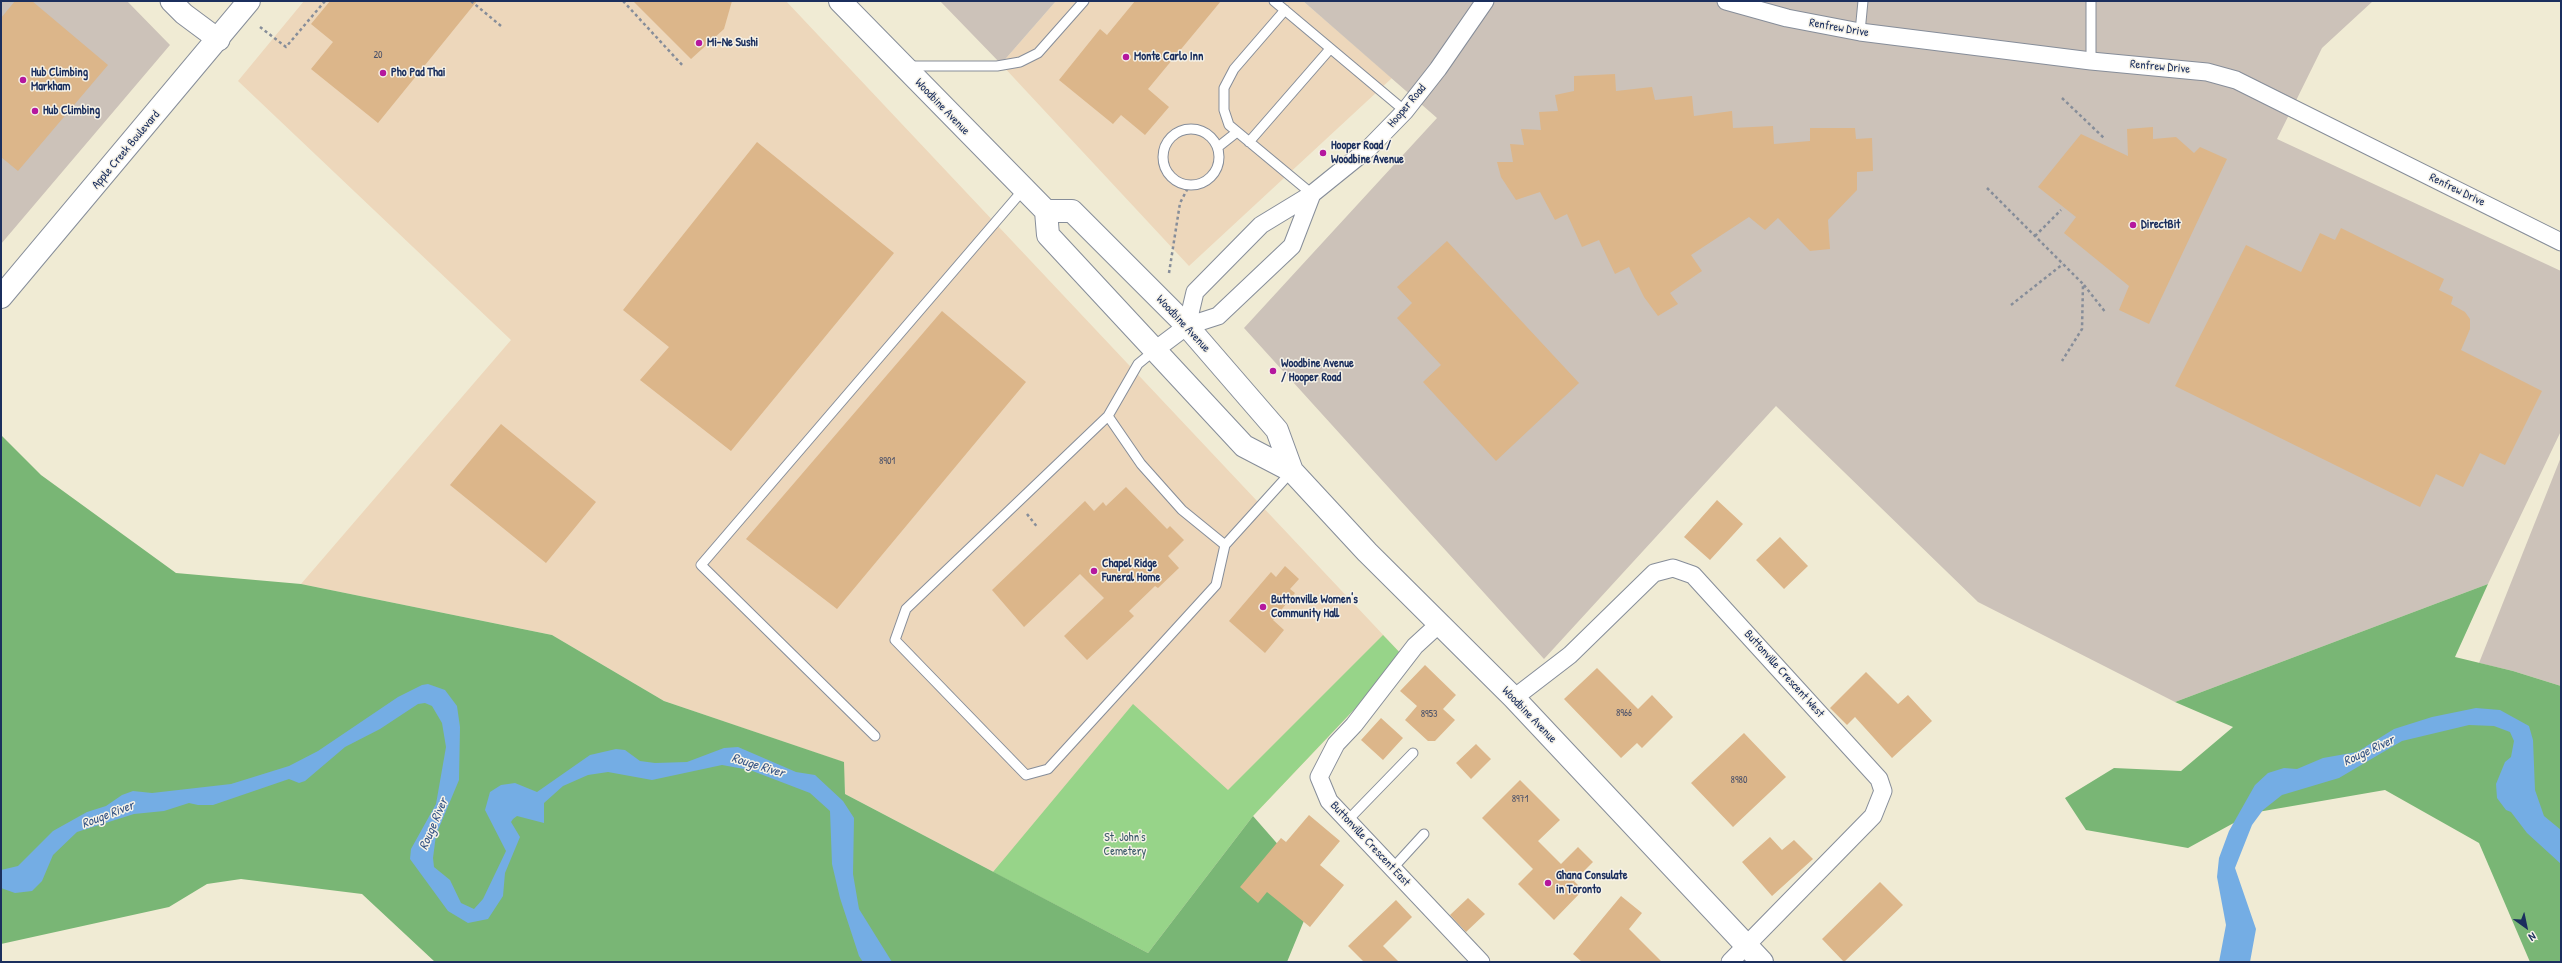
<!DOCTYPE html>
<style>
body{margin:0}
#map{position:relative;width:2562px;height:963px;overflow:hidden;background:#f0ebd4;font-family:"Patrick Hand",sans-serif}
canvas{display:block}
.frame{position:absolute;inset:0;border:2px solid #1b2f5e;pointer-events:none}
.north{position:absolute;left:2506px;top:907px;width:40px;height:40px;-webkit-text-stroke:3px #f7f3e8;paint-order:stroke;rotate:147deg;font-size:11px;font-weight:700;line-height:16px;text-align:center;color:#1b2f5e}
.north::after{content:'';display:block;margin:auto;width:14px;height:18px;background:#1b2f5e;clip-path:polygon(50% 0,100% 100%,50% 72%,0 100%)}
</style>
<div id="map">
<canvas width="2562" height="963"></canvas>
<div class="frame"></div>
<div class="north">N</div>
</div>
<script>
const context = document.querySelector('canvas').getContext('2d');
context.lineJoin = 'round';
function fill(path, color) { context.fillStyle = color; context.fill(path, 'evenodd'); }
const shape = rows => new Path2D(rows.map(r => 'M' + r).join(''));
function trace(path, color, width, dash) { context.strokeStyle = color; context.lineWidth = width; context.lineCap = dash ? 'butt' : 'round'; context.setLineDash(dash || []); context.stroke(path); }
function label(font, color, halo, rows, align = 'center') {
  context.font = font + ' "Patrick Hand",sans-serif'; context.lineWidth = 3; context.setLineDash([]); context.textBaseline = 'middle'; context.strokeStyle = halo; context.fillStyle = color; for (const [text, x, y, turn = 0] of rows) {
    context.save(); context.translate(x, y); context.rotate((+turn || 0) * Math.PI / 180); context.textAlign = isNaN(turn) ? turn : align; if (halo) context.strokeText(text, 0, 0); context.fillText(text, 0, 0); context.restore();
  }
}
fill(shape([
 [304,1,786,1,1404,657,1253,816,1148,953,845,794,843,762,664,701,552,635,301,584,511,340,238,81],
 [1056,1,1303,1,1392,78,1189,266,1001,64]
]), '#edd7bb');
fill(shape([
 [1,1,127,1,170,45,1,244],
 [940,1,1056,1,1001,64],
 [1303,1,2373,1,2322,48,2277,139,2561,271,2561,431,2488,584,2175,702,1978,602,1776,406,1544,659,1244,328,1437,118],
 [2561,457,2561,686,2513,671,2479,663]
]), '#ccc2b9');
fill(shape([
 [1383,635,1404,657,1253,816,1148,953,993,872,1133,704,1228,790]
]), '#97d489');
fill(shape([
 [1,435,41,475,176,573,301,584,552,635,664,701,844,762,845,794,1148,953,1253,816,1317,889,1287,962,435,962,362,894,241,879,207,884,169,907,1,944],
 [2488,584,2455,657,2513,671,2561,686,2561,962,2530,962,2479,843,2385,790,2252,813,2188,848,2086,830,2065,798,2114,768,2181,771,2233,727,2175,702]
]), '#79b675');
fill(shape([
 [428,684,445,690,457,706,460,727,459,780,436,835,433,858,434,867,450,880,461,903,474,909,483,899,506,851,485,810,490,792,501,785,515,783,537,792,590,755,616,749,625,750,640,761,655,763,687,762,724,748,738,747,796,772,815,775,843,801,854,818,853,874,859,909,892,962,863,962,859,956,840,898,832,864,830,811,810,793,750,770,722,765,652,780,608,772,588,775,563,786,544,803,544,823,517,816,513,819,511,822,520,837,505,873,503,896,488,919,468,923,448,911,410,859,411,849,436,804,446,747,442,723,432,706,425,703,418,704,380,729,345,747,305,781,299,783,289,779,213,805,198,805,189,803,164,811,134,814,77,832,53,855,42,881,32,891,15,893,1,888,1,870,18,866,53,831,87,812,106,806,122,795,133,791,152,793,231,784,289,766,318,751,398,697,422,685],
 [2476,708,2500,710,2529,726,2533,740,2535,790,2544,816,2561,830,2561,864,2527,833,2511,812,2506,810,2497,798,2496,784,2505,762,2511,757,2514,741,2510,732,2494,726,2469,725,2402,741,2339,778,2282,795,2263,810,2252,825,2235,868,2256,929,2250,962,2219,962,2226,925,2217,877,2219,858,2229,831,2255,785,2268,773,2284,768,2297,769,2323,758,2357,752,2394,729,2432,717]
]), '#74ade4');
fill(shape([
 [15,1,32,1,108,65,18,171,1,157,1,18],
 [330,1,477,1,378,123,311,69,333,42,311,24],
 [633,1,732,1,724,29,691,59],
 [1135,1,1221,1,1148,89,1169,107,1145,135,1121,115,1113,124,1059,80,1100,29,1107,35],
 [1615,74,1616,91,1652,87,1655,100,1692,96,1694,116,1732,111,1733,128,1773,126,1774,144,1810,141,1810,128,1855,128,1856,139,1872,138,1873,171,1857,172,1857,190,1828,220,1830,249,1810,251,1778,218,1765,230,1749,217,1691,255,1702,271,1670,293,1678,304,1658,316,1644,297,1629,267,1615,274,1599,240,1582,247,1567,214,1555,220,1540,192,1516,200,1501,177,1497,162,1513,162,1510,144,1524,145,1521,129,1541,130,1539,112,1558,111,1555,95,1574,91,1574,76],
 [2153,127,2153,139,2176,137,2194,153,2200,147,2227,159,2149,324,2119,310,2129,286,2064,233,2076,217,2038,187,2081,134,2128,156,2127,129],
 [757,142,894,253,731,451,640,380,669,347,623,310],
 [2341,228,2444,279,2439,290,2453,297,2451,304,2465,312,2470,319,2470,329,2461,350,2542,391,2505,465,2480,453,2463,487,2436,474,2420,507,2175,386,2246,245,2301,272,2320,233,2335,240],
 [1447,241,1579,383,1496,461,1423,382,1441,365,1397,318,1412,303,1397,287],
 [942,311,1026,382,837,609,746,539],
 [501,424,596,502,546,563,450,485],
 [1126,487,1167,529,1170,526,1184,540,1168,556,1179,568,1158,588,1155,586,1129,611,1134,616,1087,660,1064,636,1104,598,1080,574,1024,627,992,590,1085,501,1094,511,1103,502,1106,506],
 [1717,500,1743,524,1710,560,1684,537],
 [1780,537,1808,566,1784,589,1756,560],
 [1285,566,1299,579,1290,589,1295,593,1273,620,1284,630,1265,653,1229,621,1271,572,1276,577],
 [1425,665,1456,695,1443,709,1455,720,1435,741,1428,741,1405,720,1417,706,1400,691],
 [1597,668,1638,709,1652,695,1673,717,1642,748,1637,743,1621,758,1564,699],
 [1866,672,1898,704,1908,695,1932,721,1892,758,1855,717,1847,725,1830,708],
 [1381,718,1403,738,1383,760,1361,740],
 [1744,733,1786,777,1733,827,1691,783],
 [1476,744,1491,759,1471,779,1456,763],
 [1520,780,1560,820,1538,841,1561,864,1578,847,1593,862,1574,881,1583,890,1554,920,1518,884,1533,869,1482,818],
 [1309,815,1340,841,1320,865,1344,885,1310,927,1267,892,1258,903,1240,887,1281,838,1286,842],
 [1770,837,1782,850,1794,840,1813,859,1772,896,1742,862],
 [1880,882,1903,905,1844,962,1822,939],
 [1621,896,1642,913,1629,929,1662,962,1582,962,1573,954],
 [1468,898,1485,914,1466,932,1450,915],
 [1396,900,1412,917,1383,946,1399,962,1364,962,1348,946]
]), '#dcb68a');
const service = shape([
 [1274,1,1405,111],
 [2091,1,2091,61],
 [1285,10,1234,69,1224,88,1224,110,1229,125,1312,194],
 [1860,32,1863,1],
 [907,66,997,66,1020,62,1038,53,1084,1],
 '1163 157a28 28 0 1 1 56 0a28 28 0 1 1-56 0Z',
 [1249,142,1330,49],
 [1218,147,1237,132],
 [1155,350,1138,364,1108,416,1141,464,1182,510,1225,545,1292,471],
 [1108,416,906,609,895,640,1026,775,1048,769,1216,585,1225,545],
 [875,736,701,565,1023,190],
 [1347,821,1413,753],
 [1392,869,1424,834]
]);
const minor = shape([
 [1726,1,1787,18,1860,32,2091,61,2207,72,2236,80,2561,242],
 [1187,326,1195,292,1261,225,1312,194,1369,148,1405,111,1438,69,1485,1],
 [1155,350,1187,326,1218,316,1292,246,1312,194],
 [1439,624,1415,646,1354,725,1336,744,1319,777,1329,801,1481,962],
 [1514,698,1570,655,1654,573,1673,568,1693,575,1879,779,1883,791,1873,816,1730,962]
]);
const tertiary = shape([
 [171,1,184,14,219,40]
]);
const secondary = shape([
 [1,297,249,1]
]);
const primary = shape([
 [840,1,1046,211,1048,235,1244,446,1292,471,1367,552,1514,698,1762,962],
 [1046,211,1072,211,1187,326,1277,430,1292,471]
]);
trace(service, '#868d99', 11);
trace(minor, '#868d99', 19);
trace(tertiary, '#868d99', 23);
trace(secondary, '#868d99', 24);
trace(primary, '#868d99', 24);
trace(shape([
 [471,1,501,26],
 [623,1,684,67],
 [260,27,286,47,325,1],
 [2062,98,2105,139],
 [1987,188,2083,284,2082,329,2062,361],
 [2035,236,2061,210],
 [1169,273,1180,203,1190,184],
 [2084,285,2106,313],
 [2011,305,2063,264],
 [1027,514,1038,528]
]), '#868d99', 2.5, [3, 3]);
trace(service, '#fff', 9);
trace(minor, '#fff', 17);
trace(tertiary, '#fff', 21);
trace(secondary, '#fff', 22);
trace(primary, '#fff', 22);
for (const [x, y, r, color] of [
 [699,43,4,"#b5179e"],
 [1126,57,4,"#b5179e"],
 [383,73,4,"#b5179e"],
 [23,80,4,"#b5179e"],
 [35,111,4,"#b5179e"],
 [1323,153,4,"#b5179e"],
 [2133,225,4,"#b5179e"],
 [1273,371,4,"#b5179e"],
 [1094,571,4,"#b5179e"],
 [1263,607,4,"#b5179e"],
 [1548,883,4,"#b5179e"]
]) { const dot = new Path2D(); dot.arc(x, y, r, 0, 2 * Math.PI); context.fillStyle = color; context.fill(dot); trace(dot, '#f7f3e8', 1.5); }
label('10px', '#4b5169', null, [
 ["20",378,55],
 ["8901",887,461],
 ["8966",1624,713],
 ["8953",1429,714],
 ["8980",1739,780],
 ["8971",1520,799]
]);
label('12px', '#1b2f5e', '#f7f3e8', [
 ["Renfrew Drive",1839,28,10],
 ["Renfrew Drive",2160,67,5],
 ["Hooper Road",1407,106,-50],
 ["Woodbine Avenue",942,107,46],
 ["Apple Creek Boulevard",126,150,-50],
 ["Renfrew Drive",2457,190,26],
 ["Woodbine Avenue",1183,324,47],
 ["Buttonville Crescent West",1784,674,48],
 ["Woodbine Avenue",1529,715,46],
 ["Buttonville Crescent East",1370,844,47]
]);
label('bold 12px', '#1b2f5e', '#f7f3e8', [
 ["Mi-Ne Sushi",707,43],
 ["Monte Carlo Inn",1134,57],
 ["Hub Climbing",31,73],
 ["Markham",31,87],
 ["Pho Pad Thai",391,73],
 ["Hub Climbing",43,111],
 ["Hooper Road /",1331,146],
 ["Woodbine Avenue",1331,160],
 ["DirectBit",2141,225],
 ["Woodbine Avenue",1281,364],
 ["/ Hooper Road",1281,378],
 ["Chapel Ridge",1102,564],
 ["Funeral Home",1102,578],
 ["Buttonville Women's",1271,600],
 ["Community Hall",1271,614],
 ["Ghana Consulate",1556,876],
 ["in Toronto",1556,890]
], 'left');
label('12px', '#3a5869', '#f7f3e8', [
 ["St. John's",1125,838],
 ["Cemetery",1125,852]
]);
label('italic 13px', '#365586', '#f7f3e8', [
 ["Rouge River",2369,751,-25],
 ["Rouge River",758,766,17],
 ["Rouge River",108,815,-21],
 ["Rouge River",434,824,-67]
]);
</script>
